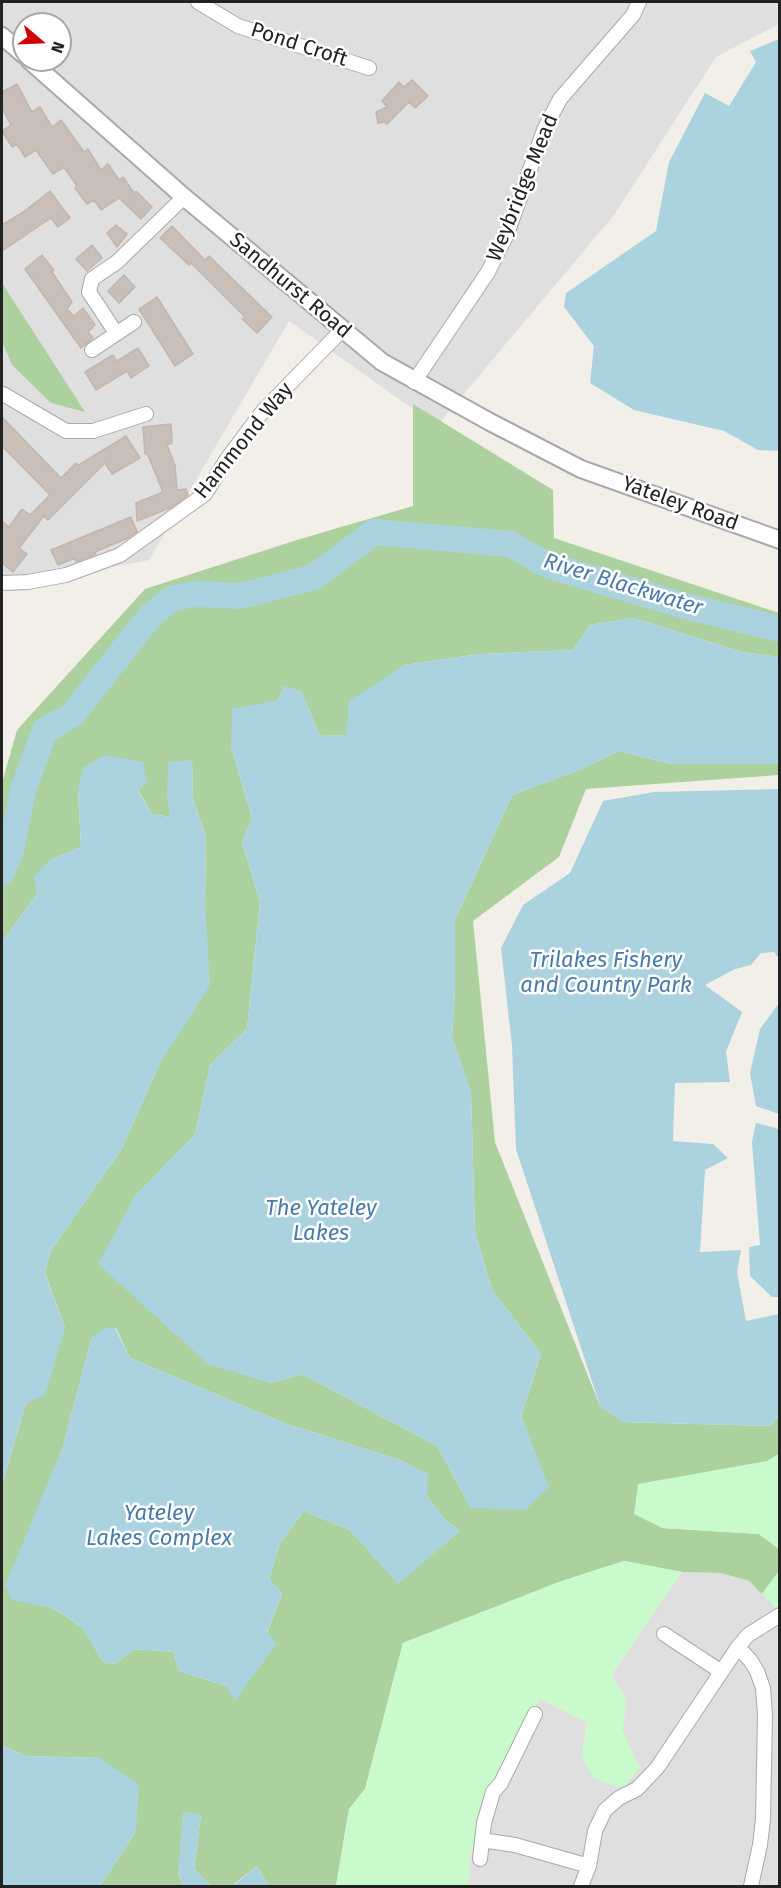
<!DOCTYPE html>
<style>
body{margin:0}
#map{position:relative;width:781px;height:1888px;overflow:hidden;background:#f2efe9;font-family:"Fira Sans",sans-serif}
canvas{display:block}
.frame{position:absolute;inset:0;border:3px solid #222;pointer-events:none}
.north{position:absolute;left:12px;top:12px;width:60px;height:60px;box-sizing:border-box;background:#fff;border:2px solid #a7a7a7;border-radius:50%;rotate:109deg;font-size:16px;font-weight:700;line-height:24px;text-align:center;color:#222}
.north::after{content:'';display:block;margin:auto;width:21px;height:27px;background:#d40000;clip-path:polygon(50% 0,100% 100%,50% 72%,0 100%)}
</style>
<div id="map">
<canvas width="781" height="1888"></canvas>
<div class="frame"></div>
<div class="north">N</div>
</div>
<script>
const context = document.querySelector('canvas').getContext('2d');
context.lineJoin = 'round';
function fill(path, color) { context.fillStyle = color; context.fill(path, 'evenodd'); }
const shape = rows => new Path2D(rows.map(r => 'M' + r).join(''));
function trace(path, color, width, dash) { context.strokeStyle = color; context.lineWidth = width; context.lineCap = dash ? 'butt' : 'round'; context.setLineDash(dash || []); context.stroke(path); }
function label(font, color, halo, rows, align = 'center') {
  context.font = font + ' "Fira Sans",sans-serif'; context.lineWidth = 5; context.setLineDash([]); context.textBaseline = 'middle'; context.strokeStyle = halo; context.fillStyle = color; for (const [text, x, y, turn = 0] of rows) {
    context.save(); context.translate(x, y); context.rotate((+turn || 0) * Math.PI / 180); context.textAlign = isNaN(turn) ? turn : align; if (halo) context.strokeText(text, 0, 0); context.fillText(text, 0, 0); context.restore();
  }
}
fill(shape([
 [2,2,779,2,779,24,716,57,614,215,437,426,289,321,149,560,2,588],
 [24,24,60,24,60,60,24,60],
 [682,1572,721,1573,749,1581,779,1611,779,1886,468,1886,469,1863,482,1805,521,1724,540,1699,587,1722,582,1755,622,1729,627,1701,611,1675]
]), '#e0dfdf');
fill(shape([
 [2,283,85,412,51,403,12,365,2,341],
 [413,404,553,490,554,538,779,613,779,657,742,652,633,618,590,625,573,650,480,654,404,665,346,735,320,736,301,691,284,687,278,700,231,746,252,818,242,842,260,902,247,1029,210,1065,195,1135,135,1196,270,1383,302,1374,437,1446,471,1508,548,1487,521,1416,541,1354,492,1290,475,1232,471,1093,452,1037,455,989,455,920,512,795,582,769,619,751,672,764,779,764,779,775,586,789,559,857,473,921,495,1142,600,1406,623,1422,771,1426,779,1415,779,1454,662,1528,759,1534,779,1549,779,1571,762,1594,749,1581,721,1573,682,1572,624,1561,559,1582,403,1643,365,1789,349,1809,336,1886,269,1886,257,1866,234,1884,234,1886,211,1886,194,1869,201,1815,178,1872,183,1886,100,1886,136,1831,100,1758,26,1756,2,1745,2,1485,26,1403,65,1328,45,1273,51,1250,121,1150,158,1067,205,903,206,836,193,799,192,760,167,792,171,817,152,814,138,790,78,790,81,847,50,860,37,894,2,942,2,783,17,730,145,589,300,539,413,506],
 [116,1328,130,1358,284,1423,400,1460,427,1474,427,1496,445,1520,460,1531,398,1583,350,1530,304,1511,280,1543,269,1579,282,1594,267,1633,226,1686,179,1671,173,1652,134,1649,115,1664,103,1662,83,1628,53,1608,63,1446,92,1337]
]), '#add19e');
fill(shape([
 [779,1454,779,1549,759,1534,662,1528,634,1514,638,1484,767,1461],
 [624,1561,682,1572,611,1675,627,1701,622,1729,640,1768,622,1789,592,1777,582,1756,587,1722,540,1699,521,1724,482,1805,469,1863,468,1886,336,1886,349,1809,365,1789,403,1643,559,1582],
 [779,1571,779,1611,762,1594]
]), '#c8facc');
fill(shape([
 [779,39,780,451,779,451,758,450,724,431,634,410,590,383,594,346,564,307,566,293,656,231,669,162,705,93,729,106,756,62,750,51],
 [633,618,742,652,779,657,779,764,672,764,619,751,583,769,512,795,455,920,455,989,452,1037,471,1092,475,1232,492,1290,541,1354,521,1416,549,1487,525,1510,471,1508,437,1446,302,1374,270,1383,208,1364,98,1264,135,1196,195,1135,210,1065,247,1029,260,902,242,842,252,818,231,746,232,709,278,700,284,686,301,691,320,736,346,735,349,701,404,665,480,654,573,650,590,625],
 [104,755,143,762,147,782,138,791,152,814,170,817,167,792,168,762,192,760,193,799,206,836,205,903,210,985,158,1067,121,1150,51,1250,45,1274,65,1328,45,1395,26,1403,2,1485,2,942,37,894,34,876,50,860,81,847,78,790,83,768],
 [779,789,779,959,774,952,761,953,751,965,735,969,705,985,742,1012,726,1052,730,1082,675,1083,673,1141,713,1144,728,1158,705,1170,700,1252,741,1250,737,1272,746,1321,779,1314,779,1415,771,1426,623,1422,600,1406,516,1149,512,1046,501,948,523,905,570,873,603,801,654,792],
 [779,1003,779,1114,756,1106,750,1073,760,1029],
 [756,1123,779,1129,779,1297,772,1297,750,1276,749,1247,760,1245,752,1142],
 [105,1328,115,1328,130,1358,284,1423,400,1460,428,1474,427,1496,445,1520,460,1531,398,1584,350,1530,304,1511,280,1543,269,1579,282,1594,267,1632,277,1643,235,1701,226,1686,179,1671,173,1652,134,1649,115,1664,103,1662,83,1628,53,1608,12,1600,5,1586,63,1446,92,1337],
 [2,1745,26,1756,100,1758,139,1785,136,1831,100,1886,2,1886],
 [183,1812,201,1814,194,1869,211,1886,183,1886,178,1872],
 [257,1866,269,1886,234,1886,234,1885]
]), '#aad3df');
trace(shape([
 [2,872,11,850,23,790,45,730,72,715,151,615,173,598,196,594,241,596,314,577,374,532,510,544,547,565,685,606,780,629]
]), '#aad3df', 26);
const building = shape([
 [412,80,428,96,415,108,409,102,387,124,384,122,378,123,376,112,387,107,382,101,399,82,404,87,412,80],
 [17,84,32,112,40,107,52,127,61,120,84,152,88,149,101,170,108,164,119,180,123,177,134,193,136,191,152,207,141,219,119,198,101,210,94,200,87,204,75,188,77,186,64,167,53,174,36,150,25,157,17,144,12,147,2,131,11,125,2,108,2,92,17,84],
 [50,191,70,218,58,227,51,218,2,251,2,225,22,213,50,191],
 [116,225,127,234,117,247,107,233,116,225],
 [172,226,205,260,209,256,272,317,257,333,242,319,245,317,191,263,189,265,160,238,172,226],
 [92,245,102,258,87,271,76,259,92,245],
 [42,255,54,270,52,272,72,302,67,309,74,316,83,308,95,325,88,332,93,338,81,348,25,269,42,255],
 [124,275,135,287,119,303,108,291,124,275],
 [157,297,193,354,175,366,139,309,157,297],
 [138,348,149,366,131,378,127,371,96,390,85,372,113,355,117,361,138,348],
 [2,417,61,478,76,463,79,465,126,436,140,458,112,474,105,463,48,520,44,516,19,548,27,554,13,572,2,563,2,521,9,527,22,509,30,515,50,495,2,446,2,417],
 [171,424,172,443,167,445,175,465,177,490,186,489,188,495,172,507,137,521,136,503,163,492,147,453,145,454,143,427,171,424],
 [131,517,137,532,128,538,95,552,96,554,76,562,75,558,58,565,51,550,131,517]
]);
fill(building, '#c7bfb8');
trace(building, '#c4b6ab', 1.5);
const minor = shape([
 [198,2,238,26,369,68],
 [116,333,89,292,92,279,117,262,184,197],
 [92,350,134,322],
 [414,382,488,272,507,234,544,130,560,99,633,15,639,2],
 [3,394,66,431,93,431,146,414],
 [2,583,28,582,66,575,120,555,205,494,227,459,263,411,342,330],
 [664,1634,720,1671],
 [738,1647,750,1660,757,1671,763,1688,765,1715,763,1819,760,1845,751,1886],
 [482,1840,515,1845,589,1866],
 [480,1859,484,1823,493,1792,501,1783,535,1714],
 [581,1886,589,1866,595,1831,605,1810,619,1798,637,1789,657,1768,738,1647,748,1635,780,1615]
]);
const tertiary = shape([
 [2,36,24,55],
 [29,60,184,197,382,362,490,422,581,469,780,540]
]);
trace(minor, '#a9a9a9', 16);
trace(tertiary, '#a9a9a9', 20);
trace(minor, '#fff', 14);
trace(tertiary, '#fff', 16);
label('21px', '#222', '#fff', [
 ["Pond Croft",299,45,18],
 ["Weybridge Mead",523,188,-68],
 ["Sandhurst Road",290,286,40],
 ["Hammond Way",244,441,-51],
 ["Yateley Road",680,504,20]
]);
label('italic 22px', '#4a7aab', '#fff', [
 ["River Blackwater",623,585,17],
 ["Trilakes Fishery",606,961],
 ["and Country Park",606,986],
 ["The Yateley",321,1209],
 ["Lakes",321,1234],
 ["Yateley",159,1514],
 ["Lakes Complex",159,1539]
]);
</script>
